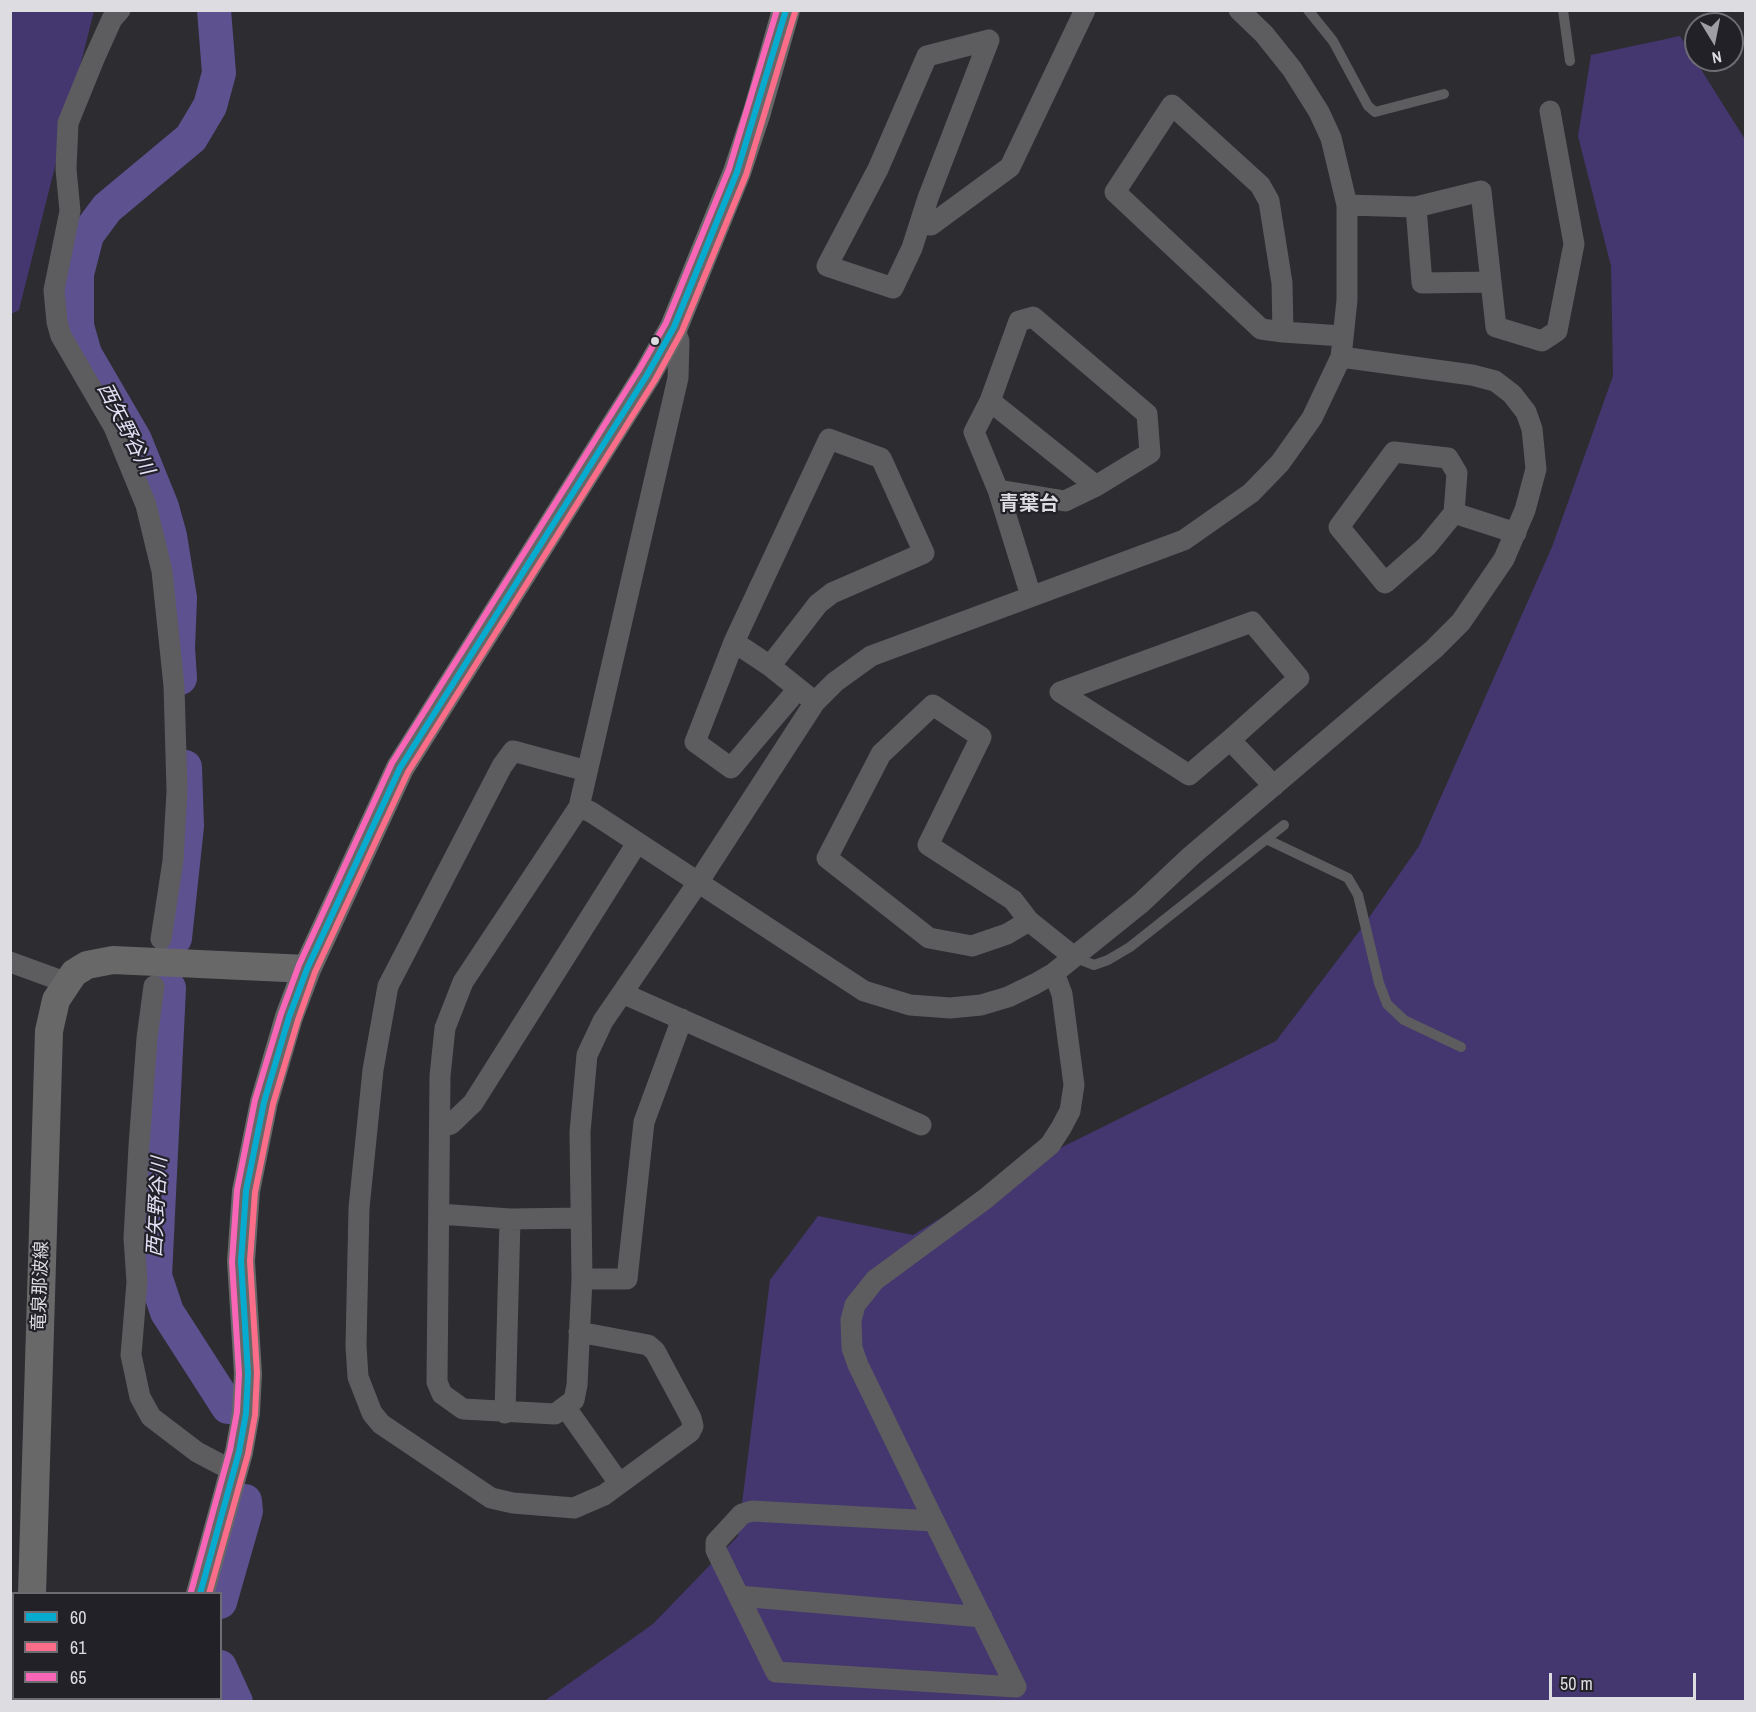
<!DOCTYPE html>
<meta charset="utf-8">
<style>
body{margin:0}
#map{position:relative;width:1756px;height:1712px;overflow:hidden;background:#2d2c31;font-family:"Archivo Narrow",sans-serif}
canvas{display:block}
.frame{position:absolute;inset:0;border:12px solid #dddce0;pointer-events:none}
.legend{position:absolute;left:12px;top:1592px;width:210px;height:108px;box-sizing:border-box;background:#222128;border:2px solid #6d6c72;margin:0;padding:8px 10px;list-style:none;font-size:18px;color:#dddce0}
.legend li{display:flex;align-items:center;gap:12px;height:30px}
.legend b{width:30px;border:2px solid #6d6c72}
.north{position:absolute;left:1684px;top:12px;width:60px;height:60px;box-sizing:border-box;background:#222128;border:2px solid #6d6c72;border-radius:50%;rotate:170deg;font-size:16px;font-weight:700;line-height:24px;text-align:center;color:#dddce0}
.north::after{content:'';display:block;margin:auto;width:21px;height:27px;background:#9f9ea3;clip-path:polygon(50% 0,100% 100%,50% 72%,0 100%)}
.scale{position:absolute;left:1549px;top:1673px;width:147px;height:27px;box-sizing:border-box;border:3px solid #dddce0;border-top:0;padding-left:8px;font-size:18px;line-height:21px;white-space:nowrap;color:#dddce0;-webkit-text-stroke:4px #222128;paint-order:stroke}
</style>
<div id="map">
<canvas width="1756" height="1712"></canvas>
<div class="frame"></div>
<ul class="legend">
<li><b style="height:8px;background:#06acd0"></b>60</li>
<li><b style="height:8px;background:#fb6d88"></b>61</li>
<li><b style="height:8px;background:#fa66b7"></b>65</li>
</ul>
<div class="north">N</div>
<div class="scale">50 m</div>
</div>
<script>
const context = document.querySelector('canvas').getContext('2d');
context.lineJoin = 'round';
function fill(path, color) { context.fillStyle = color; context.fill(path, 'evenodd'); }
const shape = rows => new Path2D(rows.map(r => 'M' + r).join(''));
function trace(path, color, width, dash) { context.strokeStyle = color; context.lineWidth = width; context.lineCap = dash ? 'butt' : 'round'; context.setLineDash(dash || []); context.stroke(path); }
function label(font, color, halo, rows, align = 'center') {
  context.font = font + ' "Archivo Narrow","Noto Sans JP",sans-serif'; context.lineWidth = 4.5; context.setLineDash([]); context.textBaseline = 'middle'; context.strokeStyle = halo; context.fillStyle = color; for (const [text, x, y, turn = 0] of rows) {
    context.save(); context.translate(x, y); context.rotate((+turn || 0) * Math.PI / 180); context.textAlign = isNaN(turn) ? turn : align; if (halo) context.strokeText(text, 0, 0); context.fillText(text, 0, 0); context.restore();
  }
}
fill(shape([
 [11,11,94,11,19,310,11,314],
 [1680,36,1746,141,1745,1701,543,1702,653,1624,738,1536,770,1280,818,1216,913,1235,1028,1164,1276,1041,1361,929,1419,846,1552,547,1613,376,1611,266,1578,136,1591,55]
]), '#44376f');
trace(shape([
 [180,678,178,648,180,598,170,536,162,507,135,440,85,354,77,326,77,274,87,235,107,208,191,138,210,106,219,73,214,10],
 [175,938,187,826,185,767],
 [169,988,155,1276,167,1312,228,1407],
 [220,1602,246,1511,245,1501],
 [220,1667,236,1702]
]), '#5e5190', 34);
trace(shape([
 [1308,10,1333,41,1368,106,1375,112,1444,94],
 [1563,10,1570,61],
 [1266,839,1348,878,1358,895,1379,983,1387,1004,1404,1020,1461,1047],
 [1074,957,1094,965,1108,960,1130,947,1284,825]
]), '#5d5c5f', 10);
trace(shape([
 [120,10,112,19,94,59,68,123,66,169,70,211,54,290,57,322,61,336,114,427,146,505,162,571,174,686,177,791,173,861,161,939],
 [989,40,928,198,912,248,893,288,827,266,878,169,927,56,989,40],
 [1347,205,1416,207,1422,283,1491,282,1496,327,1542,341,1557,331,1574,244,1550,111],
 [1416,207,1481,191,1491,282],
 [922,224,931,225,1010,167,1085,10],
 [674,327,679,341,678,378,579,807,463,982,445,1028,440,1076,437,1382,442,1394,463,1409,555,1414,574,1400,577,1385,582,1279,580,1132,587,1055,603,1021,697,884,815,702,835,682,871,656,1184,540,1251,493,1280,463,1312,418,1341,357,1347,300,1347,205,1331,138,1319,112,1292,69,1264,34,1239,10],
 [1283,332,1282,283,1269,201,1260,185,1172,105,1115,192,1261,329,1283,332,1342,336],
 [990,401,1096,486],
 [998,490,1065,501,1096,486,1150,453,1147,414,1033,317,1019,321,990,401,974,432,998,490,1031,596],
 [1454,513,1457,473,1448,458,1394,452,1339,527,1385,583,1427,546,1454,513,1516,533],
 [734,642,829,439,881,458,924,553,832,593,818,604,770,666],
 [798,689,731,768,695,742,734,642,770,666,815,702],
 [1230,740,1299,678,1252,622,1060,692,1189,775,1230,740,1274,786],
 [579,807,591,812,864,991,910,1005,950,1008,981,1005,1008,997,1035,984,1054,973,1141,903,1191,856,1434,649,1461,622,1504,559,1525,510,1536,469,1532,429,1526,412,1512,394,1495,381,1472,375,1341,357],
 [1029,921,1007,934,972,946,929,938,827,858,881,754,933,705,981,737,928,845,1013,900,1029,921,1074,957],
 [10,962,65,982],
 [154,986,147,1038,139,1146,134,1238,137,1282,131,1355,140,1397,151,1417,197,1452,233,1471],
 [622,993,921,1125],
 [440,1127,451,1124,473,1103,637,843],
 [439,1214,510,1219,581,1218],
 [582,1279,627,1279,644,1122,682,1019],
 [579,1332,648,1345,655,1351,691,1418,693,1426,690,1432,604,1495,574,1508,513,1503,491,1498,381,1424,372,1413,358,1377,356,1346,359,1208,373,1070,388,986,502,766,513,751,587,771],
 [566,1408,619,1483],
 [505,1413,510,1219],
 [752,1511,934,1521,1016,1687,776,1672,716,1550,716,1542,728,1529,742,1514,752,1511],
 [934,1521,858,1365,852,1348,851,1320,855,1305,875,1280,985,1199,1050,1145,1061,1128,1070,1111,1074,1085,1062,994,1054,973],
 [739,1596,982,1617]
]), '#5d5c5f', 21);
trace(shape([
 [32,1594,49,1031,56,1000,74,973,87,965,113,960,307,969],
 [200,1594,239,1452,246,1413,248,1374,241,1261,246,1191,264,1102,289,1017,307,969,400,768,647,375,674,327,737,172,757,112,786,10],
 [28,1702,28,1698],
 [175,1702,175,1698]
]), '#686869', 28);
trace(shape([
 [200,1594,239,1452,246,1413,248,1374,241,1261,246,1191,264,1102,289,1017,307,969,400,768,647,375,674,327,737,172,786,10]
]), '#06acd0', 6);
trace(shape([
 [209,1594,248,1454,255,1415,257,1373,250,1261,255,1192,273,1104,298,1020,315,972,408,772,655,380,682,331,746,175,795,12]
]), '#fb6d88', 6);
trace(shape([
 [191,1592,230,1450,237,1412,239,1374,232,1262,237,1190,255,1100,281,1014,299,965,392,763,639,370,666,323,729,169,777,10]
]), '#fa66b7', 6);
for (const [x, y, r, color] of [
 [655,341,5,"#dddce0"]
]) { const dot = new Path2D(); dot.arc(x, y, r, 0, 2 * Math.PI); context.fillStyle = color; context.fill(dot); trace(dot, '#222128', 2); }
label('18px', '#dddce0', '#222128', [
 ["竜泉那波線",41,1286,-88]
]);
label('italic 20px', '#e2e0f4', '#222128', [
 ["西矢野谷川",125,429,63],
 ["西矢野谷川",158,1207,-87]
]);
label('bold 20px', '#dddce0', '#222128', [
 ["青葉台",1029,505]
]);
</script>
